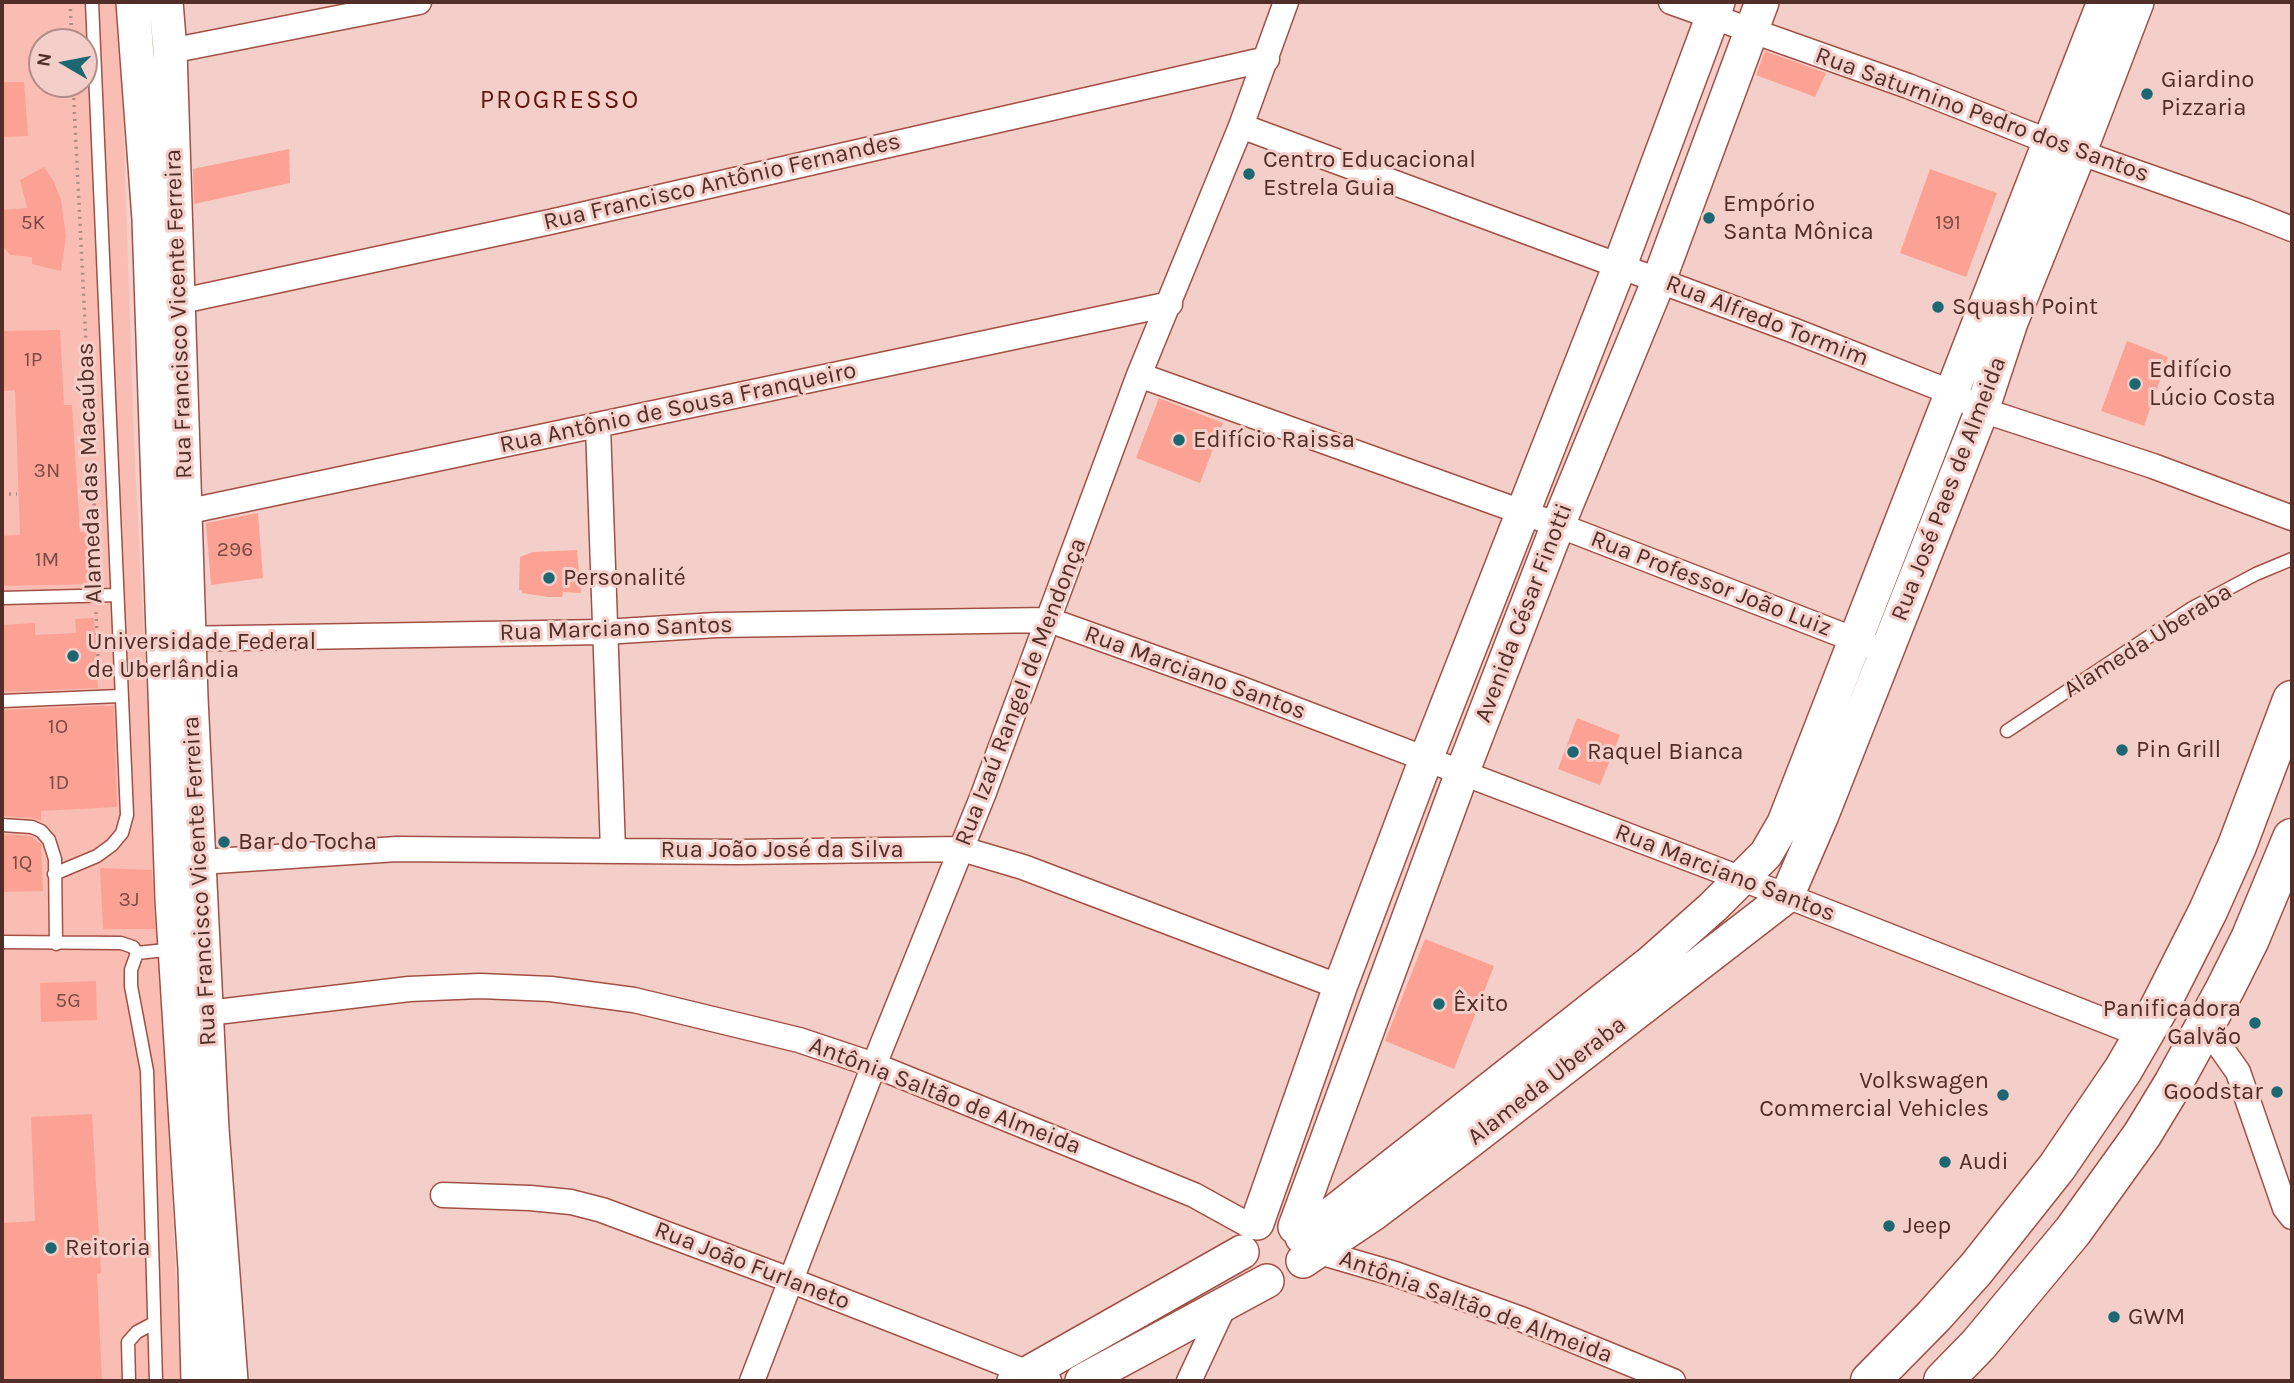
<!DOCTYPE html>
<meta charset="utf-8">
<style>
body{margin:0}
#map{position:relative;width:2294px;height:1383px;overflow:hidden;background:#f4cec8;font-family:Karla,sans-serif}
canvas{display:block}
.frame{position:absolute;inset:0;border:4px solid #522e28;pointer-events:none}
.north{position:absolute;left:28px;top:28px;width:70px;height:70px;box-sizing:border-box;background:#f4cec8;border:2px solid #b38e88;border-radius:50%;rotate:280deg;font-size:19px;font-weight:700;line-height:28px;text-align:center;color:#522e28}
.north::after{content:'';display:block;margin:auto;width:24px;height:32px;background:#1c6772;clip-path:polygon(50% 0,100% 100%,50% 72%,0 100%)}
</style>
<div id="map">
<canvas width="2294" height="1383"></canvas>
<div class="frame"></div>
<div class="north">N</div>
</div>
<script>
const context = document.querySelector('canvas').getContext('2d');
context.lineJoin = 'round';
function fill(path, color) { context.fillStyle = color; context.fill(path, 'evenodd'); }
const shape = rows => new Path2D(rows.map(r => 'M' + r).join(''));
function trace(path, color, width, dash) { context.strokeStyle = color; context.lineWidth = width; context.lineCap = dash ? 'butt' : 'round'; context.setLineDash(dash || []); context.stroke(path); }
function label(font, color, halo, rows, align = 'center') {
  context.font = font + ' Karla,sans-serif'; context.lineWidth = 6; context.setLineDash([]); context.textBaseline = 'middle'; context.strokeStyle = halo; context.fillStyle = color; for (const [text, x, y, turn = 0] of rows) {
    context.save(); context.translate(x, y); context.rotate((+turn || 0) * Math.PI / 180); context.textAlign = isNaN(turn) ? turn : align; if (halo) context.strokeText(text, 0, 0); context.fillText(text, 0, 0); context.restore();
  }
}
fill(shape([
 [2,2,119,2,134,441,181,1381,2,1381],
 [42,42,84,42,84,84,42,84]
]), '#f9bdb3');
fill(shape([
 [1765,51,1826,73,1815,97,1756,75],
 [2,82,24,82,28,136,2,137],
 [289,149,290,183,194,204,193,169],
 [44,167,54,182,61,200,66,236,61,271,32,264,32,257,10,255,2,245,2,210,27,208,20,180],
 [1930,169,1997,193,1966,277,1900,253],
 [60,330,64,405,72,405,80,532,91,532,95,584,2,586,2,536,20,535,15,390,4,391,3,331],
 [2127,341,2168,357,2144,426,2101,411],
 [1159,398,1223,423,1200,483,1136,458],
 [258,513,263,578,211,585,206,523],
 [577,550,581,593,563,592,562,597,548,597,522,593,522,590,519,590,520,557,533,552],
 [94,618,98,688,2,692,2,625,35,623,35,635,76,633,75,619],
 [99,706,114,706,117,807,41,811,41,821,33,818,2,816,2,710],
 [1577,718,1620,735,1600,785,1558,769],
 [2,834,30,836,41,844,43,891,2,892],
 [100,868,152,870,155,929,103,929],
 [1425,939,1494,966,1454,1069,1385,1041],
 [96,981,97,1020,41,1022,40,983],
 [92,1114,101,1273,97,1274,102,1381,2,1381,2,1223,35,1221,31,1117]
]), '#fca294');
const lane = shape([
 [2,598,117,595],
 [2,701,120,696],
 [2007,731,2192,608,2256,574,2292,559],
 [2,825,32,827,41,831,49,840,55,859,56,944],
 [54,874,97,856,112,845,122,833,127,815,92,2],
 [2,942,121,943,133,947,137,953,131,970,131,986,147,1071,156,1381],
 [137,953,175,949],
 [129,1381,128,1342,137,1332,154,1323]
]);
const street = shape([
 [1671,2,1908,86,2050,142,2246,211,2292,229],
 [170,51,419,2],
 [1241,126,1795,331,1950,392,1982,410,2153,466,2292,518],
 [177,302,550,222,1267,59],
 [1139,375,1558,525,1871,646],
 [598,426,613,850],
 [185,512,1170,304],
 [174,639,604,632,716,625,1049,620,1239,688,1787,896,2144,1036],
 [200,862,397,849,738,852,962,849,1023,867,1340,987],
 [208,1013,409,989,480,986,551,989,634,1000,799,1040,874,1065,1194,1195,1252,1227],
 [2201,1031,2219,1045,2238,1072,2285,1208,2292,1217],
 [443,1195,530,1198,571,1202,602,1210,790,1280,1049,1381],
 [1316,1251,1395,1274,1521,1319,1673,1381],
 [752,1381,874,1065,983,795,1139,375,1241,126,1286,2],
 [1189,1381,1226,1302]
]);
const secondary = shape([
 [133,2,149,219,172,899,195,1268,198,1381],
 [166,2,170,51,191,698,212,1129,231,1381],
 [1257,1223,1340,987,1426,759,1620,265,1718,2],
 [1295,1227,1462,773,1558,525,1659,280,1762,2],
 [1302,1237,1650,963,1713,907,1766,854,1784,823,2104,2],
 [1303,1261,1373,1214,1462,1147,1787,896,1822,815,1982,410,2011,322,2080,151,2137,2],
 [1014,1381,1242,1252],
 [1082,1381,1267,1281]
]);
const primary = shape([
 [1870,1381,1934,1316,1976,1269,2057,1167,2123,1070,2159,1008,2208,911,2237,846,2292,700],
 [1943,1381,1979,1344,2073,1231,2142,1135,2173,1084,2225,989,2250,939,2292,838]
]);
trace(lane, '#a15045', 15);
trace(street, '#a15045', 27);
trace(secondary, '#a15045', 36);
trace(primary, '#a15045', 41);
trace(shape([
 [70,2,72,42],
 [73,84,98,582],
 [2,494,17,494],
 [96,612,99,681]
]), '#b18c86', 3.5, [2, 5]);
trace(lane, '#fff', 12);
trace(street, '#fff', 24);
trace(secondary, '#fff', 33);
trace(primary, '#fff', 38);
for (const [x, y, r, color] of [
 [2147,94,7,"#1c6772"],
 [1249,174,7,"#1c6772"],
 [1709,218,7,"#1c6772"],
 [1938,307,7,"#1c6772"],
 [2135,384,7,"#1c6772"],
 [1179,440,7,"#1c6772"],
 [549,578,7,"#1c6772"],
 [73,656,7,"#1c6772"],
 [2122,750,7,"#1c6772"],
 [1573,752,7,"#1c6772"],
 [224,842,7,"#1c6772"],
 [1439,1004,7,"#1c6772"],
 [2255,1023,7,"#1c6772"],
 [2277,1092,7,"#1c6772"],
 [2003,1095,7,"#1c6772"],
 [1945,1162,7,"#1c6772"],
 [1889,1226,7,"#1c6772"],
 [51,1248,7,"#1c6772"],
 [2114,1317,7,"#1c6772"]
]) { const dot = new Path2D(); dot.arc(x, y, r, 0, 2 * Math.PI); context.fillStyle = color; context.fill(dot); trace(dot, '#f4cec8', 2.5); }
label('21px', '#7c4b43', null, [
 ["5K",33,223],
 ["191",1948,223],
 ["1P",33,360],
 ["3N",47,471],
 ["296",235,550],
 ["1M",47,560],
 ["1O",58,727],
 ["1D",59,783],
 ["1Q",22,863],
 ["3J",129,900],
 ["5G",68,1001]
]);
label('24px', '#522e28', '#f4cec8', [
 ["Giardino",2161,80],
 ["Pizzaria",2161,108],
 ["Centro Educacional",1263,160],
 ["Estrela Guia",1263,188],
 ["Empório",1723,204],
 ["Santa Mônica",1723,232],
 ["Squash Point",1952,307],
 ["Edifício",2149,370],
 ["Lúcio Costa",2149,398],
 ["Edifício Raissa",1193,440],
 ["Personalité",563,578],
 ["Universidade Federal",87,642],
 ["de Uberlândia",87,670],
 ["Pin Grill",2136,750],
 ["Raquel Bianca",1587,752],
 ["Bar do Tocha",238,842],
 ["Êxito",1453,1004],
 ["Panificadora",2241,1009,"right"],
 ["Galvão",2241,1037,"right"],
 ["Volkswagen",1989,1081,"right"],
 ["Commercial Vehicles",1989,1109,"right"],
 ["Goodstar",2263,1092,"right"],
 ["Audi",1959,1162],
 ["Jeep",1903,1226],
 ["Reitoria",65,1248],
 ["GWM",2128,1317]
], 'left');
label('24px', '#522e28', '#f4cec8', [
 ["Rua Saturnino Pedro dos Santos",1982,115,20],
 ["Rua Francisco Antônio Fernandes",722,182,-13],
 ["Rua Francisco Vicente Ferreira",179,314,-92],
 ["Rua Alfredo Tormim",1767,321,21],
 ["Rua Antônio de Sousa Franqueiro",678,408,-12],
 ["Alameda das Macaúbas",90,473,-92],
 ["Rua José Paes de Almeida",1949,489,-69],
 ["Rua Professor João Luiz",1711,584,21],
 ["Avenida César Finotti",1524,613,-69],
 ["Rua Marciano Santos",616,629,-2],
 ["Alameda Uberaba",2148,641,-32],
 ["Rua Marciano Santos",1195,673,20],
 ["Rua Izaú Rangel de Mendonça",1021,692,-69],
 ["Rua João José da Silva",782,850],
 ["Rua Marciano Santos",1725,873,21],
 ["Rua Francisco Vicente Ferreira",200,881,-93],
 ["Alameda Uberaba",1547,1081,-38],
 ["Antônia Saltão de Almeida",945,1096,21],
 ["Rua João Furlaneto",752,1266,21],
 ["Antônia Saltão de Almeida",1476,1307,20]
]);
context.letterSpacing = '2px';
label('26px', '#61150e', '#f4cec8', [
 ["PROGRESSO",560,101]
]);
context.letterSpacing = '0px';
</script>
